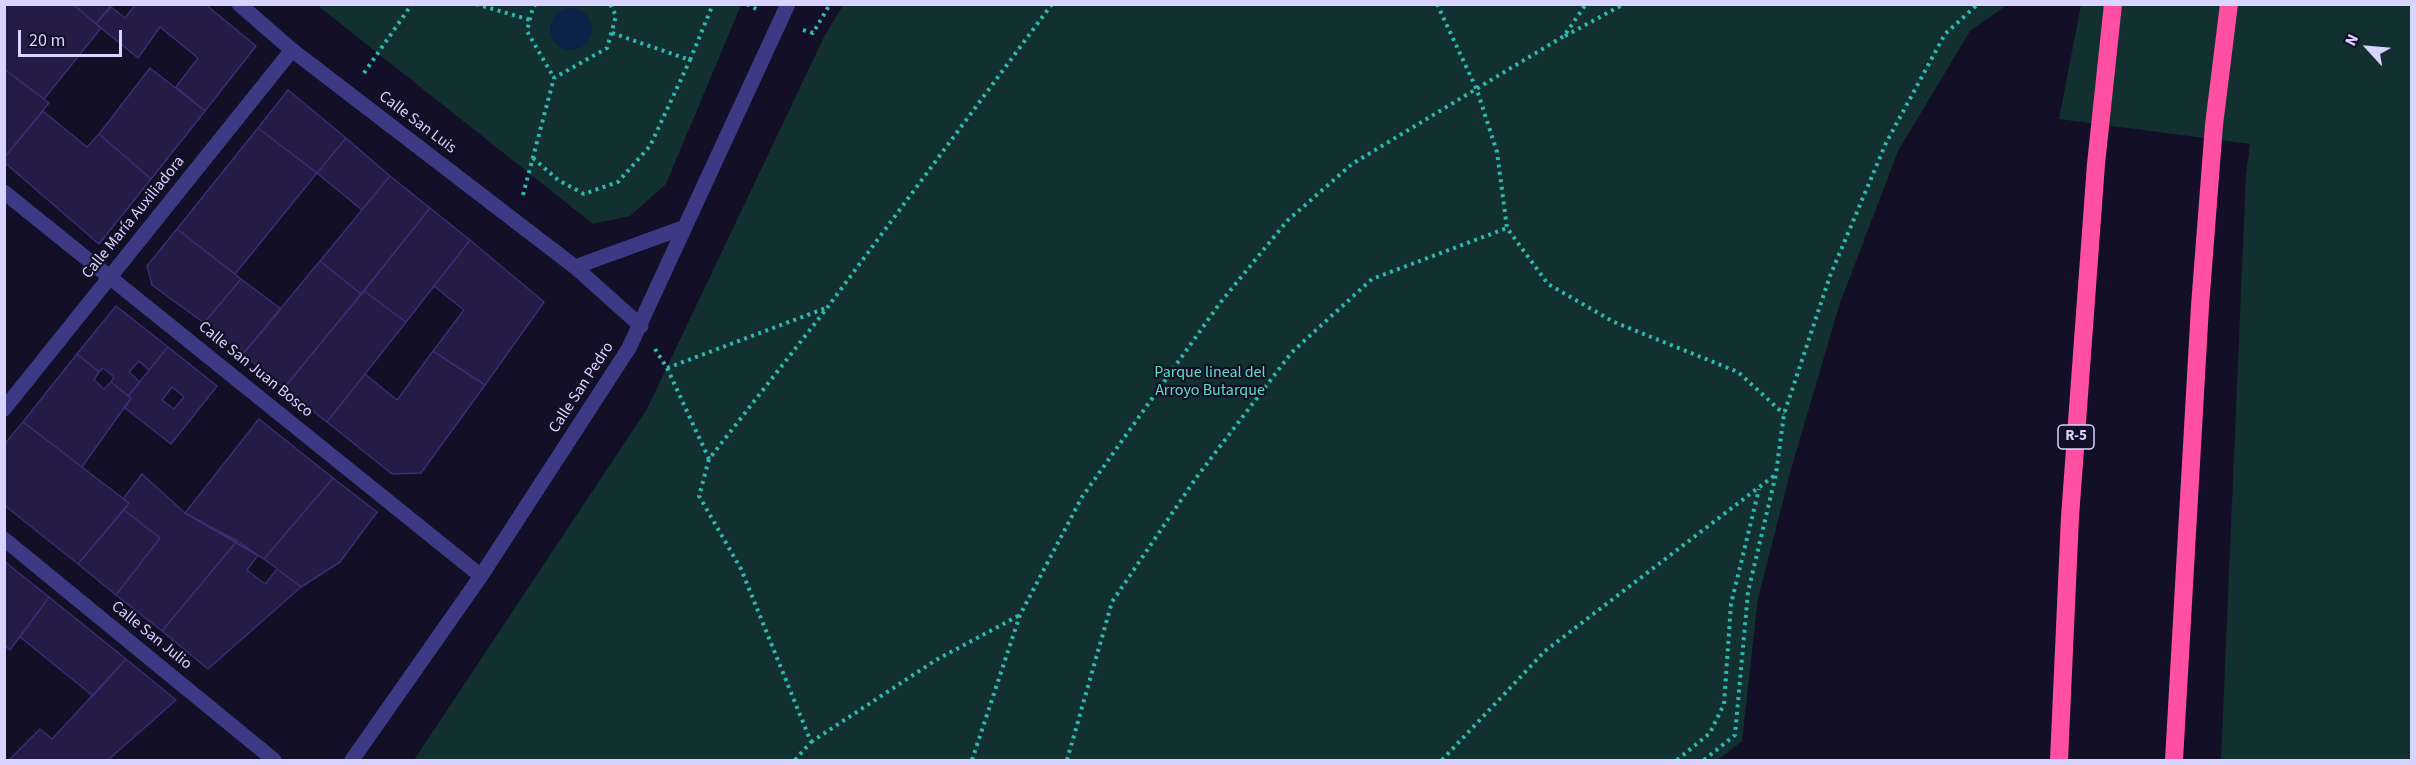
<!DOCTYPE html>
<meta charset="utf-8">
<style>
body{margin:0}
#map{position:relative;width:2416px;height:765px;overflow:hidden;background:#130f26;font-family:"Source Sans 3",sans-serif}
canvas{display:block}
.frame{position:absolute;inset:0;border:6px solid #d9d4ff;pointer-events:none}
.north{position:absolute;left:2338px;top:18px;width:60px;height:60px;-webkit-text-stroke:4px #130f26;paint-order:stroke;rotate:296deg;font-size:16px;font-weight:700;line-height:24px;text-align:center;color:#d9d4ff}
.north::after{content:'';display:block;margin:auto;width:21px;height:27px;background:#d9d4ff;clip-path:polygon(50% 0,100% 100%,50% 72%,0 100%)}
.scale{position:absolute;left:18px;top:30px;width:104px;height:27px;box-sizing:border-box;border:3px solid #d9d4ff;border-top:0;padding-left:8px;font-size:18px;line-height:21px;white-space:nowrap;color:#d9d4ff;-webkit-text-stroke:4px #130f26;paint-order:stroke}
</style>
<div id="map">
<canvas width="2416" height="765"></canvas>
<div class="frame"></div>
<div class="north">N</div>
<div class="scale">20 m</div>
</div>
<script>
const context = document.querySelector('canvas').getContext('2d');
context.lineJoin = 'round';
function fill(path, color) { context.fillStyle = color; context.fill(path, 'evenodd'); }
const shape = rows => new Path2D(rows.map(r => 'M' + r).join(''));
function trace(path, color, width, dash) { context.strokeStyle = color; context.lineWidth = width; context.lineCap = dash ? 'butt' : 'round'; context.setLineDash(dash || []); context.stroke(path); }
function label(font, color, halo, rows, align = 'center') {
  context.font = font + ' "Source Sans 3",sans-serif'; context.lineWidth = 4.5; context.setLineDash([]); context.textBaseline = 'middle'; context.strokeStyle = halo; context.fillStyle = color; for (const [text, x, y, turn = 0] of rows) {
    context.save(); context.translate(x, y); context.rotate((+turn || 0) * Math.PI / 180); context.textAlign = isNaN(turn) ? turn : align; if (halo) context.strokeText(text, 0, 0); context.fillText(text, 0, 0); context.restore();
  }
}
fill(shape([
 [317,5,741,5,666,184,630,216,593,224],
 [843,5,843,4,2007,5,1970,31,1898,151,1839,306,1792,466,1758,598,1742,741,1718,760,414,760,647,409,824,37],
 [2081,5,2411,5,2411,760,2221,760,2246,175,2250,144,2059,119]
]), '#12302f');
fill(shape([
 '550 29a21 21 0 1 1 42 0a21 21 0 1 1-42 0Z'
]), '#0c2248');
const building = shape([
 [4,4,73,4,101,28,44,99,4,69,4,4],
 [73,4,112,4,96,24,73,4],
 [136,4,205,4,256,46,205,111,176,87,198,58,160,27,138,58,96,24,111,7,125,18,136,4],
 [150,68,205,111,151,179,99,134,150,68],
 [4,69,49,103,4,158,4,69],
 [288,90,346,138,317,173,258,128,288,90],
 [43,111,87,147,99,134,151,179,99,244,4,162,4,158,43,111],
 [258,128,317,173,235,274,177,229,258,128],
 [346,138,390,176,362,210,317,173,346,138],
 [390,176,430,208,361,294,320,261,390,176],
 [430,208,470,240,406,322,364,291,430,208],
 [177,229,241,279,204,323,152,285,147,266,177,229],
 [470,240,544,302,485,385,433,351,464,310,434,286,470,240],
 [320,261,361,294,284,388,243,354,320,261],
 [241,279,281,309,243,354,204,323,241,279],
 [364,291,406,322,327,422,284,388,364,291],
 [116,306,168,347,149,370,139,361,129,372,140,382,128,396,111,382,114,377,103,368,99,372,77,354,116,306],
 [168,347,217,386,171,444,125,408,131,398,128,396,168,347],
 [172,387,184,397,174,409,162,400,172,387],
 [433,351,485,385,421,473,392,474,327,422,365,374,397,400,433,351],
 [77,354,99,372,94,380,104,389,111,382,131,398,82,467,23,422,77,354],
 [259,419,333,478,264,559,185,513,259,419],
 [23,422,129,503,78,564,4,505,4,445,23,422],
 [142,474,185,513,237,541,162,631,116,595,160,538,124,510,129,503,123,499,142,474],
 [333,478,377,512,340,562,301,587,264,559,333,478],
 [124,510,160,538,116,595,78,564,124,510],
 [237,541,258,555,247,570,265,584,277,569,301,587,208,669,162,631,237,541],
 [4,561,49,597,10,650,4,645,4,561],
 [49,597,126,659,93,696,20,637,49,597],
 [126,659,176,700,108,760,9,760,40,729,52,739,126,659]
]);
fill(building, '#241b47');
trace(building, '#3b2d73', 1.5);
trace(shape([
 [476,4,530,20],
 [536,4,533,7,527,31,554,78],
 [747,4,758,10],
 [1437,4,1477,90,1497,152,1507,228,1548,284,1614,322,1738,372,1784,414],
 [803,30,813,33,830,4],
 [612,33,690,60,713,4],
 [1565,36,1624,4],
 [364,73,412,4],
 [533,158,558,180,584,194,618,182,650,146,690,60],
 [523,195,554,78,607,48,616,16,610,4],
 [655,349,667,368,709,459],
 [667,368,826,308],
 [811,742,936,660,1020,615],
 [795,760,811,742,741,569,699,496,709,459,827,308,1052,4],
 [972,760,1020,615,1082,497,1220,303,1287,221,1352,164,1564,36,1586,4],
 [1067,760,1112,602,1196,478,1292,352,1372,279,1507,228],
 [1442,760,1545,651,1775,475],
 [1677,760,1710,733,1724,704,1731,604,1759,489],
 [1704,760,1735,735,1748,592,1776,474,1784,414,1830,276,1886,143,1945,34,1978,4]
]), '#2fb8b0', 4, [3, 4.5]);
trace(shape([
 [239,4,292,50,575,267,641,326],
 [4,192,481,576],
 [575,267,685,227],
 [4,409,292,50],
 [4,539,274,760],
 [352,760,481,576,629,348,788,4]
]), '#3d3a85', 15);
trace(shape([
 [2059,760,2070,517,2096,164,2113,4],
 [2174,760,2200,306,2214,125,2229,4]
]), '#ff4fa3', 18);
for (const [x, y, w] of [
 [2076,437,36]
]) { const box = new Path2D(); box.roundRect(x - w / 2, y - 12, w, 24, 4.5); context.fillStyle = '#130f26'; context.fill(box); trace(box, '#d9d4ff', 1.5); }
label('bold 15px', '#d9d4ff', null, [
 ["R-5",2076,437]
]);
label('16px', '#d9d4ff', '#130f26', [
 ["Calle San Luis",417,123,37],
 ["Calle María Auxiliadora",134,218,-51],
 ["Calle San Juan Bosco",255,370,39],
 ["Calle San Pedro",582,388,-57],
 ["Calle San Julio",151,636,39]
]);
label('16px', '#5fe0c0', '#130f26', [
 ["Parque lineal del",1210,373],
 ["Arroyo Butarque",1210,391]
]);
</script>
